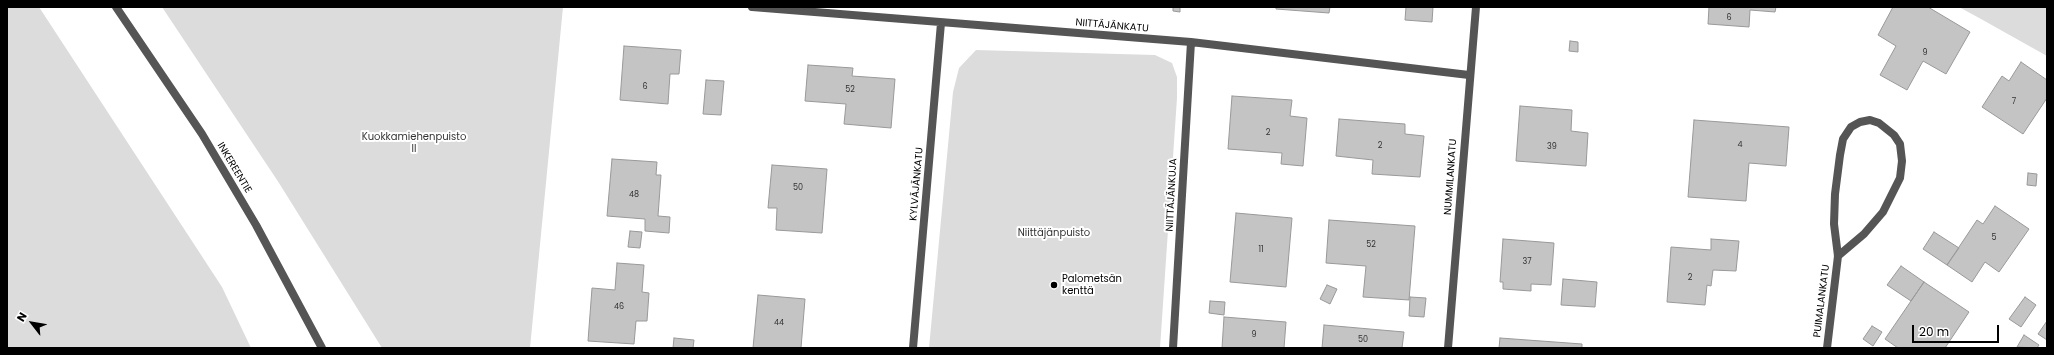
<!DOCTYPE html>
<meta charset="utf-8">
<style>
body{margin:0}
#map{position:relative;width:2054px;height:355px;overflow:hidden;background:#fff;font-family:Poppins,sans-serif}
canvas{display:block}
.frame{position:absolute;inset:0;border:8px solid #000;pointer-events:none}
.north{position:absolute;left:12px;top:303px;width:40px;height:40px;-webkit-text-stroke:3px #fff;paint-order:stroke;rotate:301deg;font-size:11px;font-weight:700;line-height:16px;text-align:center;color:#000}
.north::after{content:'';display:block;margin:auto;width:14px;height:18px;background:#000;clip-path:polygon(50% 0,100% 100%,50% 72%,0 100%)}
.scale{position:absolute;left:1912px;top:325px;width:87px;height:18px;box-sizing:border-box;border:2px solid #000;border-top:0;padding-left:5px;font-size:12px;line-height:14px;white-space:nowrap;color:#000;-webkit-text-stroke:3px #fff;paint-order:stroke}
</style>
<div id="map">
<canvas width="2054" height="355"></canvas>
<div class="frame"></div>
<div class="north">N</div>
<div class="scale">20 m</div>
</div>
<script>
const context = document.querySelector('canvas').getContext('2d');
context.lineJoin = 'round';
function fill(path, color) { context.fillStyle = color; context.fill(path, 'evenodd'); }
const shape = rows => new Path2D(rows.map(r => 'M' + r).join(''));
function trace(path, color, width, dash) { context.strokeStyle = color; context.lineWidth = width; context.lineCap = dash ? 'butt' : 'round'; context.setLineDash(dash || []); context.stroke(path); }
function label(font, color, halo, rows, align = 'center') {
  context.font = font + ' Poppins,sans-serif'; context.lineWidth = 4; context.setLineDash([]); context.textBaseline = 'middle'; context.strokeStyle = halo; context.fillStyle = color; for (const [text, x, y, turn = 0] of rows) {
    context.save(); context.translate(x, y); context.rotate((+turn || 0) * Math.PI / 180); context.textAlign = isNaN(turn) ? turn : align; if (halo) context.strokeText(text, 0, 0); context.fillText(text, 0, 0); context.restore();
  }
}
fill(shape([
 [7,7,39,7,222,287,251,348,7,348],
 [162,7,563,7,530,348,382,348,279,183],
 [1959,7,2047,7,2047,56,1981,19],
 [976,50,1155,55,1172,63,1177,77,1177,98,1160,348,929,348,953,92,959,68]
]), '#dcdcdc');
const building = shape([
 [1173,7,1180,7,1180,12,1173,11,1173,7],
 [1276,7,1330,7,1329,13,1276,9,1276,7],
 [1406,7,1433,7,1432,22,1405,20,1406,7],
 [1709,7,1776,7,1775,12,1750,10,1749,27,1708,24,1709,7],
 [1893,7,1928,7,1970,32,1946,74,1923,61,1907,90,1880,75,1896,46,1878,35,1893,7],
 [1570,41,1578,42,1578,52,1569,51,1570,41],
 [624,46,681,50,679,74,670,74,668,104,620,100,624,46],
 [2021,62,2047,80,2047,98,2023,134,1982,107,2002,76,2009,81,2021,62],
 [808,65,853,68,852,76,895,79,891,128,844,124,846,104,805,101,808,65],
 [706,80,724,81,721,115,703,114,706,80],
 [1232,96,1292,100,1290,116,1307,118,1303,166,1281,164,1282,153,1228,149,1232,96],
 [1520,106,1572,110,1571,131,1588,133,1586,166,1516,161,1520,106],
 [1339,119,1405,124,1405,134,1424,136,1420,177,1372,174,1373,160,1336,156,1339,119],
 [1694,120,1789,127,1786,166,1749,163,1746,201,1688,197,1694,120],
 [612,159,657,162,656,175,661,175,658,216,670,217,669,233,645,231,645,219,607,216,612,159],
 [772,165,827,169,822,233,776,230,777,208,768,208,772,165],
 [2028,173,2037,174,2036,186,2027,185,2028,173],
 [1995,206,2029,229,1999,272,1985,262,1972,282,1947,265,1977,220,1983,224,1995,206],
 [1236,213,1292,218,1286,287,1230,282,1236,213],
 [1329,220,1415,226,1409,300,1363,297,1366,266,1326,263,1329,220],
 [630,231,642,232,640,248,628,247,630,231],
 [1934,232,1959,248,1947,265,1923,249,1934,232],
 [1503,239,1554,243,1551,285,1531,284,1531,291,1503,289,1503,282,1500,282,1503,239],
 [1711,239,1739,241,1736,271,1713,270,1711,286,1707,285,1705,305,1667,302,1671,247,1711,250,1711,239],
 [617,263,644,265,642,292,649,293,647,321,636,321,634,344,588,341,592,288,615,290,617,263],
 [1901,266,1924,282,1911,301,1887,285,1901,266],
 [1563,279,1597,282,1595,307,1561,305,1563,279],
 [1924,282,1969,312,1945,348,1898,348,1885,339,1924,282],
 [1327,285,1337,289,1330,304,1320,299,1327,285],
 [758,295,805,299,801,348,753,348,758,295],
 [1410,297,1426,298,1424,317,1409,316,1410,297],
 [2025,297,2036,305,2021,327,2009,319,2025,297],
 [1210,301,1225,302,1224,315,1209,313,1210,301],
 [1224,317,1286,322,1284,348,1222,348,1224,317],
 [2047,321,2047,340,2038,334,2047,321],
 [1324,325,1404,332,1402,348,1322,348,1324,325],
 [1872,326,1882,332,1873,346,1863,339,1872,326],
 [2024,335,2039,345,2037,348,2017,347,2024,335],
 [674,338,694,340,693,348,673,348,674,338],
 [1500,338,1582,344,1582,348,1499,348,1500,338]
]);
fill(building, '#c4c4c4');
trace(building, '#999', 1);
trace(shape([
 [752,7,1191,42,1469,75],
 [913,348,941,23],
 [1173,348,1191,42],
 [1448,348,1476,7],
 [1827,348,1838,256,1834,224,1835,194,1840,155,1843,139,1851,127,1860,122,1870,120,1879,123,1894,135,1900,144,1902,161,1900,178,1883,212,1864,234,1838,256]
]), '#555', 8);
trace(shape([
 [116,7,202,134,256,225,322,348]
]), '#555', 8);
for (const [x, y, r, color] of [
 [1054,285,4,"#000"]
]) { const dot = new Path2D(); dot.arc(x, y, r, 0, 2 * Math.PI); context.fillStyle = color; context.fill(dot); trace(dot, '#fff', 1.5); }
label('8px', '#313131', null, [
 ["6",1729,18],
 ["9",1925,53],
 ["6",645,87],
 ["52",850,90],
 ["7",2014,102],
 ["2",1268,133],
 ["4",1740,145],
 ["2",1380,146],
 ["39",1552,147],
 ["50",798,188],
 ["48",634,195],
 ["5",1994,238],
 ["52",1371,245],
 ["11",1261,250],
 ["37",1527,262],
 ["2",1690,278],
 ["46",619,307],
 ["44",779,323],
 ["9",1254,335],
 ["50",1363,340]
]);
label('10px', '#000', '#fff', [
 ["NIITTÄJÄNKATU",1112,26,5],
 ["INKEREENTIE",234,168,59],
 ["NUMMILANKATU",1451,177,-86],
 ["KYLVÄJÄNKATU",917,184,-85],
 ["NIITTÄJÄNKUJA",1172,195,-87],
 ["PUIMALANKATU",1822,301,-83]
]);
label('10px', '#333', '#fff', [
 ["Kuokkamiehenpuisto",414,137],
 ["II",414,149],
 ["Niittäjänpuisto",1054,233]
]);
label('10px', '#000', '#fff', [
 ["Palometsän",1062,279],
 ["kenttä",1062,291]
], 'left');
</script>
